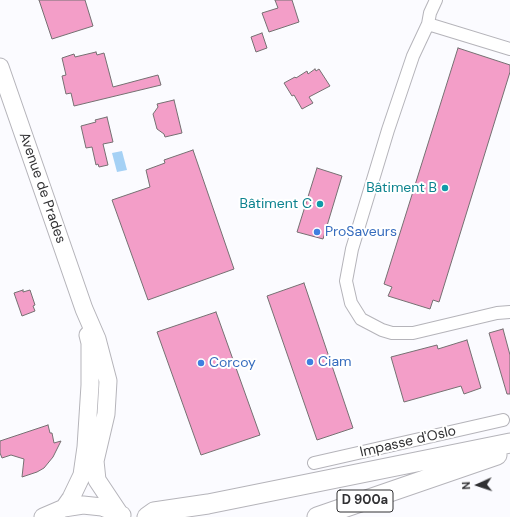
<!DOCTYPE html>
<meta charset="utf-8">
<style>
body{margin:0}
#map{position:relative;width:510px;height:517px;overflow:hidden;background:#fbfbff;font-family:"DM Sans",sans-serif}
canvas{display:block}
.north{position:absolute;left:458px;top:465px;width:40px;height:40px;-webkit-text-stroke:3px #fff;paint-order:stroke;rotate:267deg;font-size:11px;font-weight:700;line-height:16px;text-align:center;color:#313133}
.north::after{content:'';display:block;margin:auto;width:14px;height:18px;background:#313133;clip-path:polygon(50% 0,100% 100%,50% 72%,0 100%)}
</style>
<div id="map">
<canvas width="510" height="517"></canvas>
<div class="north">N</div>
</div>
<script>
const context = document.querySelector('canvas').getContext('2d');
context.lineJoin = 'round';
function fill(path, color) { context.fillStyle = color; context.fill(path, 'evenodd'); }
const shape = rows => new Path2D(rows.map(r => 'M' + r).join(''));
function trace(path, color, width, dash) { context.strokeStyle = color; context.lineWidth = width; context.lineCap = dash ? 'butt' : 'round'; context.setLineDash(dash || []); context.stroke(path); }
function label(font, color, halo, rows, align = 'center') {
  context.font = font + ' "DM Sans",sans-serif'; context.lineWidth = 4; context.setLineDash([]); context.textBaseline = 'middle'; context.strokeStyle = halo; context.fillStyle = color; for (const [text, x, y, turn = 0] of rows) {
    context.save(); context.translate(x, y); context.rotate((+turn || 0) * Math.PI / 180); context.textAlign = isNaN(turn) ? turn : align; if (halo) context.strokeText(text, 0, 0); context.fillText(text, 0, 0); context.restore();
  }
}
fill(shape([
 [122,151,127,170,117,172,112,153]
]), '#a5d1f5');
const building = shape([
 [39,0,85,0,93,26,52,39,39,0],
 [275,0,292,0,299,22,269,32,262,13,278,8,275,0],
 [262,33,267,48,256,52,251,37,262,33],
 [458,48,510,65,510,72,439,302,433,300,430,309,388,296,392,287,384,284,458,48],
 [96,52,97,55,104,53,113,87,158,75,161,85,74,106,71,93,66,94,62,76,66,75,62,58,74,54,75,57,96,52],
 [315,69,316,71,319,69,330,86,309,97,313,103,302,109,294,95,292,96,284,83,295,77,296,78,307,71,308,74,315,69],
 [174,100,182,133,165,137,164,134,157,129,153,114,158,107,157,104,174,100],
 [107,117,113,142,103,144,108,165,99,167,98,164,96,165,92,147,86,148,81,126,96,122,95,120,107,117],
 [193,150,234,269,148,300,112,200,150,187,146,170,165,163,164,160,193,150],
 [317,168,342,176,323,239,297,232,317,168],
 [304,283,353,428,317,440,267,296,304,283],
 [23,290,23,292,30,290,35,305,33,306,35,311,22,316,14,293,23,290],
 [216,312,260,435,201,455,157,332,216,312],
 [503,329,510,355,510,394,507,394,489,333,503,329],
 [467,340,481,388,464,394,461,386,404,402,391,357,437,345,438,349,467,340],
 [48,425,50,433,52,433,54,443,61,441,53,457,44,468,37,472,22,477,24,459,11,455,2,458,0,453,0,441,48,425]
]);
fill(building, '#f39ec8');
trace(building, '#757072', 1);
const minor = shape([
 [436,0,430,13,428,24,413,56,388,130,352,249,346,281,351,303,361,319,382,330,392,333,413,333,497,313,510,312],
 [428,24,510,49],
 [314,463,503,420]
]);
const secondary = shape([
 [0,67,84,309,97,339,108,381,106,414,95,461,97,480,119,513],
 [64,508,71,498,82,475,86,447,90,385,90,343,88,335],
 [43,517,64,508,83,505,102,507,122,515]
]);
const primary = shape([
 [147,517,154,512,208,504,510,443],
 [317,517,497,455]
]);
trace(minor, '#b5b4ba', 14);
trace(secondary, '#b5b4ba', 19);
trace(primary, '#b5b4ba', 21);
trace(minor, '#fff', 12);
trace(secondary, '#fff', 17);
trace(primary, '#fff', 19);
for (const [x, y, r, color] of [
 [445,188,4,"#0f9aa8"],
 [320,204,4,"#0f9aa8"],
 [317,232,4,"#3f7fe0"],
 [310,362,4,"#3f7fe0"],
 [201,363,4,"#3f7fe0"]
]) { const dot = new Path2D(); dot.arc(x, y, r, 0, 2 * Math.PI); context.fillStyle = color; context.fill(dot); trace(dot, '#fff', 1.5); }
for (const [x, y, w] of [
 [365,501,56]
]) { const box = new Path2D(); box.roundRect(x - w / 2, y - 11, w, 22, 3); context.fillStyle = '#fff'; context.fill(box); trace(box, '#313133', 1); }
label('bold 13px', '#313133', null, [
 ["D 900a",365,501]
]);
label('14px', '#313133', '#fff', [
 ["Avenue de Prades",42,188,71],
 ["Impasse d'Oslo",408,442,-13]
]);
label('14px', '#0d838f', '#fff', [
 ["Bâtiment B",437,188],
 ["Bâtiment C",312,204]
], 'right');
label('14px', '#366cbe', '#fff', [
 ["ProSaveurs",325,232],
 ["Ciam",318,362],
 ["Corcoy",209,363]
], 'left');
</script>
